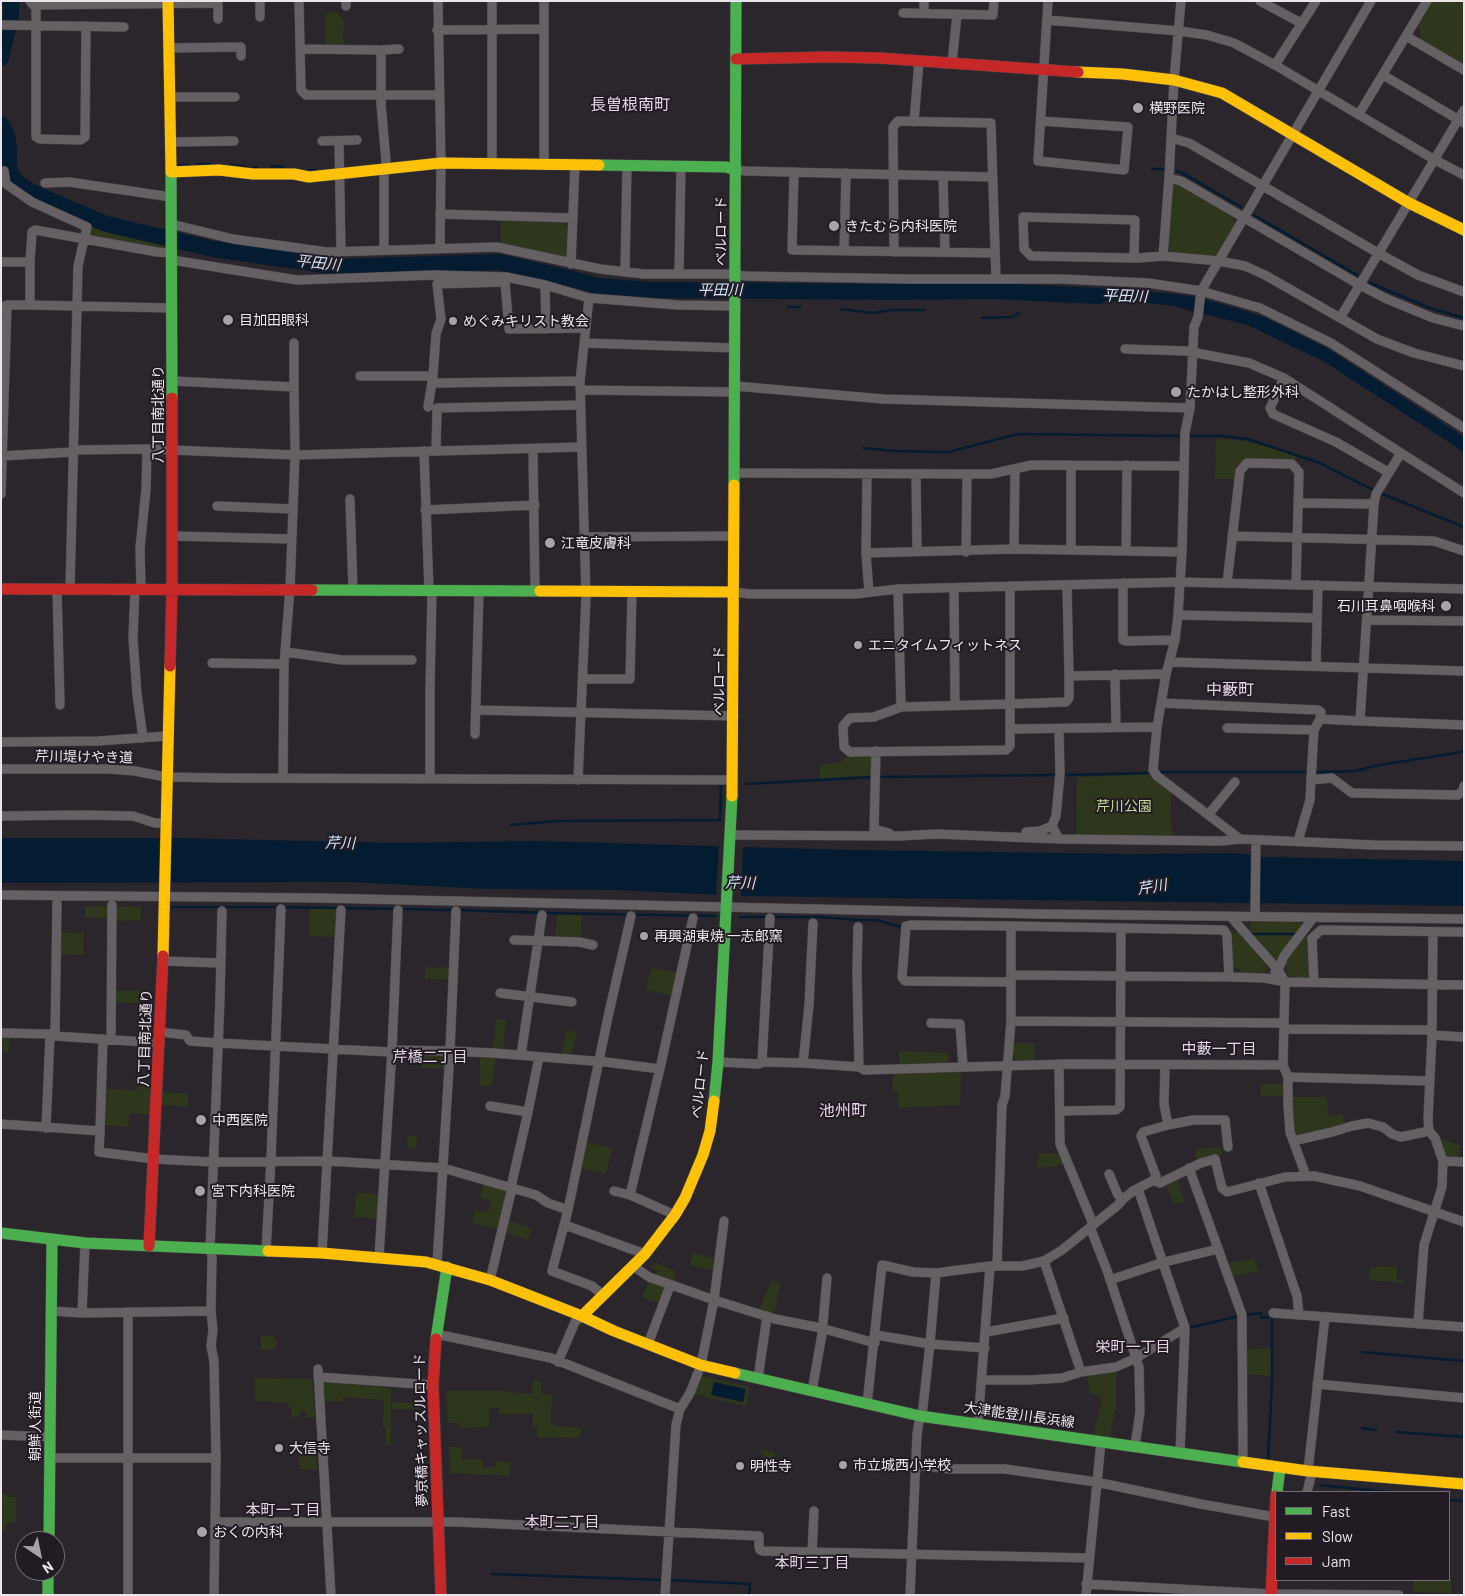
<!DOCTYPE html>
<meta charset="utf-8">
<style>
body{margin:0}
#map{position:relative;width:1465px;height:1596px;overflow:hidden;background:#2b262c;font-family:Barlow,sans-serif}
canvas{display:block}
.frame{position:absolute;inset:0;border:2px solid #ece6ec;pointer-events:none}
.legend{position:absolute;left:1275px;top:1491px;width:175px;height:90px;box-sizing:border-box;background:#231b24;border:1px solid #736c74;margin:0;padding:6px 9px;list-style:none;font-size:15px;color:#ece6ec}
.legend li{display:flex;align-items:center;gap:10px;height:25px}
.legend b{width:25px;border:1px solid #736c74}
.north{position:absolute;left:15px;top:1531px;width:50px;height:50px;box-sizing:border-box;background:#231b24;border:1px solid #736c74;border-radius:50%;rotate:146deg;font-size:14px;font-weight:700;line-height:20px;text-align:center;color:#ece6ec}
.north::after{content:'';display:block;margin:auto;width:18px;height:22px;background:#a8a3a9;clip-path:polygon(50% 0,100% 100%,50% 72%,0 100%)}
</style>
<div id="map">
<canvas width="1465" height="1596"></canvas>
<div class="frame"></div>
<ul class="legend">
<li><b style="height:6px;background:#4caf50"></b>Fast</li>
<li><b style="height:6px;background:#ffc107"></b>Slow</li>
<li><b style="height:6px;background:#c62828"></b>Jam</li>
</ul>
<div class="north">N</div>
</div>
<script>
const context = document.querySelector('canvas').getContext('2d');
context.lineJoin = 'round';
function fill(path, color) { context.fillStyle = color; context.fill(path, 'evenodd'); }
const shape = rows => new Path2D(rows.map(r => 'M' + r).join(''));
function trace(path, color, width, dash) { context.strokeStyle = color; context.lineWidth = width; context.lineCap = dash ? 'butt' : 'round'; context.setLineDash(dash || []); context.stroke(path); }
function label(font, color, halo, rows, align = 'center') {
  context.font = font + ' Barlow,"Noto Sans JP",sans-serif'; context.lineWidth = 4; context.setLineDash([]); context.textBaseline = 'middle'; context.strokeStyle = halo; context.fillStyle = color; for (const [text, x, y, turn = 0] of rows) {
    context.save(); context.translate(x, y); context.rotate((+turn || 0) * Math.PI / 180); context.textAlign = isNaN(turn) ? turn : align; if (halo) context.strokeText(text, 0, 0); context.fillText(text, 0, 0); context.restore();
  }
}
fill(shape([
 [1431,1,1464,1,1464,66,1422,40,1418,25],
 [331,12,338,13,344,22,343,45,326,44,326,14],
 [1176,183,1231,214,1235,225,1216,257,1172,253,1168,249,1172,186],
 [501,221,563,223,568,228,568,257,565,259,501,246],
 [90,225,162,243,164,248,162,250,87,237],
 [1216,439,1237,440,1266,446,1296,456,1295,460,1244,459,1235,468,1235,479,1215,479],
 [846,756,873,756,873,775,820,779,820,765,841,762],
 [1151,774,1172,790,1170,814,1173,837,1076,835,1077,777],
 [85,906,110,906,109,918,85,918],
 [114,906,141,907,141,921,113,920],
 [310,909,340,909,338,937,310,936],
 [557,915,582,915,580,941,555,939],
 [1252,921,1300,922,1302,926,1276,961,1271,958,1249,930,1249,926],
 [58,932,84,933,83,955,58,954],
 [1238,932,1267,965,1266,970,1264,972,1240,973,1240,968,1233,968,1233,973,1231,934],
 [1310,936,1310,977,1307,979,1297,980,1288,975,1285,964,1287,957,1304,937],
 [425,967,452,968,452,980,425,979],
 [651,968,679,973,675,996,646,990],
 [112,991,140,991,140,1003,112,1002],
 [496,1019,506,1020,503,1052,493,1051],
 [566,1030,577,1032,571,1057,562,1057],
 [1,1035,10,1035,9,1052,1,1051],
 [1014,1043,1034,1043,1034,1061,1016,1061,1014,1059],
 [899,1051,950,1053,948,1056,949,1064,899,1066],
 [480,1053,496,1055,492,1087,480,1085],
 [421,1054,448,1054,448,1069,421,1068],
 [961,1072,960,1105,898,1108,898,1092,893,1092,893,1074],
 [1261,1084,1285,1084,1285,1096,1261,1096],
 [138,1086,153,1087,152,1115,130,1113,128,1127,102,1125,103,1089,137,1090],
 [162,1092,188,1094,188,1107,161,1105],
 [1290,1097,1326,1097,1329,1116,1343,1114,1344,1127,1294,1138],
 [408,1136,417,1136,416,1149,407,1148],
 [1437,1137,1461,1146,1457,1160,1444,1159],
 [584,1142,612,1148,606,1174,579,1168],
 [1221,1147,1222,1155,1197,1162,1195,1149],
 [1057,1153,1057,1155,1062,1157,1064,1164,1051,1167,1038,1168,1038,1154],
 [1176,1177,1185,1201,1174,1205,1165,1182],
 [484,1181,510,1189,501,1230,472,1223,475,1210,488,1212,491,1200,480,1198],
 [356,1193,383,1194,381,1219,354,1217],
 [507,1220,531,1228,528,1240,504,1232],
 [693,1253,716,1259,715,1271,690,1265],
 [1254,1258,1259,1271,1230,1277,1226,1264],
 [655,1262,676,1272,672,1284,655,1277,658,1271,651,1267],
 [1381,1266,1397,1267,1397,1280,1404,1281,1404,1283,1368,1280,1370,1268],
 [650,1280,667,1286,661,1304,642,1297],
 [771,1281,780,1283,774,1316,758,1312],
 [272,1335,276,1340,276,1350,261,1350,261,1336],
 [1272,1348,1271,1376,1245,1374,1245,1349],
 [1116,1370,1116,1410,1114,1411,1110,1438,1093,1436,1102,1397,1089,1393,1087,1373],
 [702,1376,750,1387,746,1406,693,1394],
 [254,1378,312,1379,315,1417,306,1418,306,1411,299,1412,299,1417,291,1417,291,1407,288,1407,288,1403,255,1401],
 [534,1380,542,1382,541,1393,552,1395,551,1423,554,1423,554,1426,581,1428,580,1438,537,1437,537,1427,533,1427,533,1414,499,1414,499,1408,489,1409,489,1427,460,1428,459,1423,448,1423,446,1391,500,1391,531,1394],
 [324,1382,391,1388,391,1446,385,1445,386,1427,383,1427,384,1400,344,1397,341,1402,324,1401],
 [392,1402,422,1403,421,1409,392,1409],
 [316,1440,317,1470,299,1469,300,1441],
 [449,1447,460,1447,462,1449,461,1460,482,1459,482,1467,496,1467,496,1461,511,1462,510,1476,450,1473],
 [760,1450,775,1452,774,1467,762,1465,763,1453,759,1452],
 [1,1493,7,1494,7,1497,16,1497,16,1522,7,1522,5,1530,1,1530],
 [1451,1578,1451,1593,1414,1592,1414,1580]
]), '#2e361b');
fill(shape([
 [1069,289,1126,289,1190,296,1233,307,1264,317,1327,348,1464,437,1464,452,1323,361,1247,325,1173,306,1137,302,1086,300],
 [1,838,176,838,401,843,536,841,852,850,1137,854,1239,853,1261,857,1464,861,1464,906,743,896,616,890,488,889,349,882,1,883],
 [714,1382,746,1389,743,1402,711,1395]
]), '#041c31');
fill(shape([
 [719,844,743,845,741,899,716,897]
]), '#2b262c');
trace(shape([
 [197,164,210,164],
 [231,165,245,166],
 [176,166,188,165],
 [271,166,284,167],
 [254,167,257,167],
 [1152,169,1165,169],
 [309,170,317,170],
 [1177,171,1186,175,1241,207],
 [1254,215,1357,275],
 [1370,283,1430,308,1464,318],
 [1013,299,1013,292],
 [788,307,800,307],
 [841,309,873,313,891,310,925,310],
 [982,318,1012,317,1019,313],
 [1190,436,1222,436,1248,439,1320,463,1375,491],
 [863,448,894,451,949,452,1017,434,1180,436],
 [1380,493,1464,527],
 [1158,772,1309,772],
 [1317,772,1355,771,1379,765,1450,754,1463,751],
 [1066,775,1152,773],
 [879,777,1056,775],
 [746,784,873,777],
 [511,825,557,821,720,820,721,784],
 [169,907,275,907,458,910,545,913,716,916],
 [740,917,820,917,859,920,877,920,904,928],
 [1252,934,1295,934],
 [1245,1315,1261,1313,1262,1318,1272,1316,1272,1385,1268,1458],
 [1188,1328,1240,1316],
 [1362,1352,1464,1361],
 [1362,1428,1376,1430],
 [1397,1432,1464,1437],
 [1320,1485,1389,1492],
 [1449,1500,1464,1501],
 [492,1574,663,1580],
 [669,1580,750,1584,749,1595]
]), '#041c31', 2.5);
trace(shape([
 [1,58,11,15,11,5,9,1],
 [1,124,7,135,9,147,9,167,11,174,17,182,32,192,106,224,213,249,338,267,499,262,561,276,598,286,652,290,897,292,993,291,1099,296]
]), '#041c31', 16);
const street = shape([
 [30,1,33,5,36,5,218,3,218,1],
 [260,1,260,17],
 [299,1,301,90,306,95,438,95],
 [438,1,441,163,440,248],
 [492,1,492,163],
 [544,1,544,164],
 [1181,1,1174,80,1169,178,1163,256,1219,261,1245,266,1265,275,1377,339,1414,353,1464,366],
 [1260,1,1301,23],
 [218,3,218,19],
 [36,5,36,137,40,139,81,140,85,137,86,26],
 [346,6,346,1],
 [903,13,993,15,994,1],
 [924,13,924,1],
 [1047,20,1179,31,1207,35,1234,43,1275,65,1435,160,1464,175],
 [1,25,124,27],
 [437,30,544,29],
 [1406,36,1464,70],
 [169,48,241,47,241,56],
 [300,49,381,50,381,104,386,161,384,177,384,250],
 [381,50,399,49],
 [952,63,957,14],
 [1275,65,1316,1],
 [1383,75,1464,123],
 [170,97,235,97],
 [1359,114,1427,1],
 [1041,121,1128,127,1124,170,1038,161,1048,1],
 [914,122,919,61],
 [1171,138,1189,143,1378,253,1418,275,1464,292],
 [322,141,357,140],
 [339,141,341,252],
 [171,142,234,141],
 [736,170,746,171,992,177],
 [1,171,4,171,6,184,32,202,87,227,78,266,70,589],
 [794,172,792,250,995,253],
 [943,176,945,252],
 [1169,178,1181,181,1360,285,1387,299,1433,318,1464,326],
 [45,183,69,182,171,197],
 [440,214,572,218],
 [171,224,233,239,327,252,497,247,600,269,644,274,725,274,746,276,911,279,996,279,991,123,898,121,893,127,894,252],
 [844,251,846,173],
 [1134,258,1135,220,1023,217,1024,249,1031,256,1134,258,1139,258,1163,256],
 [172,260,297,280,435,275,506,277,545,285,589,298,678,305,736,306],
 [1,262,30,262,32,232,35,230,157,252,172,253],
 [30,262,30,305,172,308],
 [571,264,575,164],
 [625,272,627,166],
 [679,274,681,166],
 [996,279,1061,279,1148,283,1201,291,1260,308,1331,343,1464,428],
 [545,285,546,329],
 [7,305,30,305],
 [1,307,7,305,1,494],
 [1340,318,1464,110],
 [584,343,735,348],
 [1125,349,1186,351,1249,363,1284,378],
 [360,376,433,376,436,334,441,319,437,284,505,282,509,329,586,328],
 [173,381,294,387,295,455,290,589,284,664,283,778],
 [432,381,438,383,580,381],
 [735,386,883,399,1190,408],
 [294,387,294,343],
 [581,390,735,392],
 [428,407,433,376],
 [73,450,147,449,295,455,581,447],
 [533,450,535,591],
 [424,451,429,591],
 [436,451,437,408,581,405],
 [1,456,73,452],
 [1388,472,1336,442,1273,414,1270,408,1284,378,1401,453],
 [734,473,967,474,991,474,1032,465,1184,466],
 [867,474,866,553,1014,549,1182,552],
 [916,474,917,551],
 [350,499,353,590],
 [1298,503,1374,504,1360,721,1464,725],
 [1374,504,1376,494,1401,453,1464,493],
 [217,506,293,509],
 [425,510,535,505],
 [173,536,291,539],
 [1232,536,1434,541,1464,551],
 [584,537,734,536],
 [1014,549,1015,469],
 [1071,550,1071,466],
 [1126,551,1127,465],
 [966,552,967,474],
 [866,553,869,592],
 [1123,583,1123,640,1126,641,1175,640],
 [1227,583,1240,471,1247,463,1292,464,1299,472,1296,584],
 [1067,585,1069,676],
 [1010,586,1010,746,1006,750,850,752,844,747,843,726,850,718,874,717,901,707,1010,704,1066,702,1069,698,1069,676,1166,674],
 [954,588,955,705],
 [57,589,60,705],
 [135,589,133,638,137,694,143,738],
 [141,589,140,548,146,490,147,449],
 [898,589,901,707],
 [733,592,750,594,855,594,898,589,1180,582,1464,589],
 [1178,615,1317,618],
 [1367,620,1464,621],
 [286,652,342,660,412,660],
 [1170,662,1464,671],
 [212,663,284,664],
 [1316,666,1318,585],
 [1115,674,1116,727],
 [583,679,630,679,632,592],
 [1161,703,1318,710,1321,712,1320,719],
 [476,710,734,716],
 [1227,728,1314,730],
 [1010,729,1157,727],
 [475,734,479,591],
 [1,742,98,741,167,736],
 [876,751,874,829,889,833],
 [1,769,108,769,135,771,166,777,225,778,733,780],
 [430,779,430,689,432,591],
 [578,780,586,597,580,381,589,298],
 [1311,780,1314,730,1320,719,1360,721],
 [1208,815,1235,782],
 [1,816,83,815,133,816,155,823,166,823],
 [1052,826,1056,816,1060,774,1059,730],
 [1026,832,1040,831,1052,826,1059,839],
 [731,835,900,836,937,834,1059,839,1222,841,1240,839,1374,845,1464,846],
 [1240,839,1157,776,1153,770,1157,727,1166,674,1175,640,1178,615,1182,552,1185,433,1190,408,1194,327,1198,317,1201,291,1371,1],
 [1298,841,1310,800,1311,780,1332,778,1352,793,1458,795,1463,790,1464,786],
 [1,895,319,898,1039,914,1464,919],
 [1231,917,1278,970,1285,982,1283,1065,1288,1077,1288,1105,1290,1132,1306,1176],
 [1255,917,1256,840],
 [858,927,857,971,859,1067],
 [514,940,579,942,593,945],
 [163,961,219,963],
 [1275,972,1278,970,1284,956,1313,918],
 [1011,975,1229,977,1265,978,1285,982,1464,985],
 [1011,982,905,981,902,977,906,926,910,925,1011,926,1224,930,1227,935,1229,977],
 [1314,982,1312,938,1321,930,1464,932],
 [500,993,572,1002],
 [1011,1021,1284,1023],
 [931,1023,960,1024,963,1067],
 [1284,1029,1431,1030],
 [160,1032,186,1035,190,1041,218,1043,390,1052,392,1050,450,1051,493,1053,606,1062,660,1069],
 [1,1033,50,1034,55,1036,160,1043],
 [1432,1035,1464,1037],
 [55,1036,57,903],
 [111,1039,112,905],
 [521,1055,542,915],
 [718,1062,759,1064,762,1062,803,1063,859,1067,864,1070,1069,1064,1283,1065],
 [762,1062,770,918],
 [803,1063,809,1005,813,923],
 [1059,1064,1060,1144,1093,1224],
 [1165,1065,1164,1104,1168,1125],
 [1288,1077,1430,1081],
 [490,1106,528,1112],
 [1060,1111,1116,1110,1120,1107,1121,929],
 [1,1124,100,1131,99,1152,154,1159,213,1162,328,1161,443,1168,536,1195,548,1203,568,1210],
 [46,1128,50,1036],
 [100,1131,103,1039],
 [1293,1141,1332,1132,1352,1126,1368,1123,1383,1127,1392,1134,1401,1137,1429,1131],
 [1443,1161,1464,1162],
 [1189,1168,1242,1315,1243,1463],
 [1109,1174,1118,1195,1123,1199,1133,1191,1154,1180,1156,1176,1141,1136,1143,1132,1168,1125,1193,1120,1225,1120,1228,1147],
 [1154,1180,1160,1183,1201,1163,1215,1159,1222,1188,1227,1192,1285,1177,1314,1176,1360,1186,1464,1222],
 [1259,1183,1297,1296,1299,1315],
 [511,1187,528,1112,539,1057],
 [1138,1189,1185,1328,1180,1453],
 [614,1191,630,1195,675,1215],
 [630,1195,661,1064,693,918],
 [565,1225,645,1254],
 [1090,1227,1108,1273,1139,1367,1140,1412,1135,1446],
 [266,1251,271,1159,281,909],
 [322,1253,341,910],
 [379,1257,392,1050,398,910],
 [1044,1261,1081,1372],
 [437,1264,450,1051,456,911],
 [633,1266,649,1277,714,1300,775,1319,821,1328,875,1343],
 [997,1266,1002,1105,1005,1096,1011,1021,1011,926],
 [490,1280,512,1188],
 [1110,1280,1164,1262,1218,1249],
 [603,1295,592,1286,552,1271,568,1210,608,1017,631,916],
 [51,1311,82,1313,211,1311],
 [82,1313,85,1243],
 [1273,1313,1464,1327],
 [1418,1324,1424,1245,1442,1187,1443,1161,1435,1138,1429,1131,1428,1119,1432,1035,1433,932],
 [986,1332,1064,1318],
 [436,1334,551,1358,680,1409],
 [876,1335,930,1344,985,1348],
 [648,1344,670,1286],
 [558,1362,575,1322,582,1316],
 [318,1369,331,1595],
 [318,1377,433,1385],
 [758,1379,767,1316],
 [982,1380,1029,1380,1062,1378,1081,1372,1116,1367,1136,1358,1185,1328],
 [1317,1384,1464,1398],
 [812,1391,822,1334,827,1278],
 [867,1404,882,1265,913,1272,936,1273,990,1266,1022,1266,1044,1261,1062,1250,1118,1205,1123,1199],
 [922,1416,930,1344,936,1273],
 [978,1424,990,1266],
 [1,1435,51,1437],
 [50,1458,216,1458],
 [915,1465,950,1469,1005,1469,1096,1482,1201,1504,1274,1517],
 [1308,1471,1325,1317],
 [1307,1492,1312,1472],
 [215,1522,457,1522,759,1536,759,1547,760,1550,763,1551,1089,1558],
 [812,1553,814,1511],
 [1086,1584,1271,1594,1399,1595],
 [128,1595,128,1312],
 [214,1595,216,1458,214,1361,211,1346,213,1330,211,1311,212,1257,210,1249,220,999,222,911],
 [665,1595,676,1425,680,1409,690,1393,701,1365,714,1300,724,1221],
 [910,1595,917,1434,920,1416],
 [1086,1595,1101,1442]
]);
const fast = shape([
 [599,165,726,167,736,170],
 [171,169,172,398],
 [734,485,736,1],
 [312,590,540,591],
 [714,1101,718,1062,732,796],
 [1,1233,85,1243,268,1251],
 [436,1339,447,1267],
 [735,1373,920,1416,1243,1462],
 [1277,1492,1280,1468],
 [49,1541,52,1240],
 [48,1571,48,1595]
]);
const slow = shape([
 [168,1,171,169],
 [1078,72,1123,74,1174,80,1222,93,1409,203,1464,230],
 [171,172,219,170,253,174,294,174,309,177,441,163,599,165],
 [540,591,733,592],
 [732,796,734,485],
 [163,956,170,666],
 [714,1101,710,1131,703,1155,685,1198,675,1215,645,1254,582,1316,614,1331,701,1365,735,1373],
 [268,1251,322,1253,426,1262,490,1280,582,1316],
 [1243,1462,1308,1471,1464,1484]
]);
const jam = shape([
 [736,59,827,57,879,58,1078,72],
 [1,589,312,590],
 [170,666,172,589,172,398],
 [149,1246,163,956],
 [436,1339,433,1385,441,1595],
 [1271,1595,1276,1496]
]);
trace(street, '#474347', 10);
trace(fast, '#474347', 12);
trace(slow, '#474347', 12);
trace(jam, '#474347', 12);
trace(street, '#646064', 9);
trace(fast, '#4caf50', 11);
trace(slow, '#ffc107', 11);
trace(jam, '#c62828', 11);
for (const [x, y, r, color] of [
 [1138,108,6,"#a8a3a9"],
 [834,226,6,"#a8a3a9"],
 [228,320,6,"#a8a3a9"],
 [453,321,5,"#a8a3a9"],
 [1176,392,6,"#a8a3a9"],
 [550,543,6,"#a8a3a9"],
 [1446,606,6,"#a8a3a9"],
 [858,645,5,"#a8a3a9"],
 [644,936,5,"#a8a3a9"],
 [201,1120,6,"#a8a3a9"],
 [200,1191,6,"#a8a3a9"],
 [279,1448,5,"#a8a3a9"],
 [843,1465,5,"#a8a3a9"],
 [740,1466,5,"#a8a3a9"],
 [202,1532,6,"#a8a3a9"]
]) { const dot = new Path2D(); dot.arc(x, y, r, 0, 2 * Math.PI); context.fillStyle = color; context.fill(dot); trace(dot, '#231b24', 2); }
label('14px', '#ece6ec', '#231b24', [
 ["横野医院",1149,108],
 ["きたむら内科医院",845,226],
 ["目加田眼科",239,320],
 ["めぐみキリスト教会",463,321],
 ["たかはし整形外科",1187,392],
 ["江竜皮膚科",561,543],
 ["石川耳鼻咽喉科",1435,606,"right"],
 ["エニタイムフィットネス",868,645],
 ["再興湖東焼 一志郎窯",654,936],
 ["中西医院",212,1120],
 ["宮下内科医院",211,1191],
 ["大信寺",289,1448],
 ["市立城西小学校",853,1465],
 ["明性寺",750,1466],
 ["おくの内科",213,1532]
], 'left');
label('14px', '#ece6ec', '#231b24', [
 ["ベルロード",721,231,-90],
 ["八丁目南北通り",158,414,-90],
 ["ベルロード",719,681,-90],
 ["芹川堤けやき道",84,757,1],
 ["八丁目南北通り",145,1038,-88],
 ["ベルロード",700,1084,-84],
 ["大津能登川長浜線",1019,1415,8],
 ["朝鮮人街道",35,1426,-90],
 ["夢京橋キャッスルロード",421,1430,-91]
]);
label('14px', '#c2dc94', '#231b24', [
 ["芹川公園",1124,806]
]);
label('italic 15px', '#cbe3f9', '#231b24', [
 ["平田川",318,263,6],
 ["平田川",720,290],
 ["平田川",1125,296,2],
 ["芹川",340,843,1],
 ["芹川",740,883,1],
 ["芹川",1152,887,-9]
]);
label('15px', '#e1d5e2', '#231b24', [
 ["中藪一丁目",1219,1049],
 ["芹橋二丁目",430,1057],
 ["栄町一丁目",1133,1347],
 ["本町一丁目",283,1510],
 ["本町二丁目",562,1522],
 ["本町三丁目",812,1563]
]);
label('16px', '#e1d5e2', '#231b24', [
 ["長曽根南町",630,105],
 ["中藪町",1230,690],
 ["池州町",843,1111]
]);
</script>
